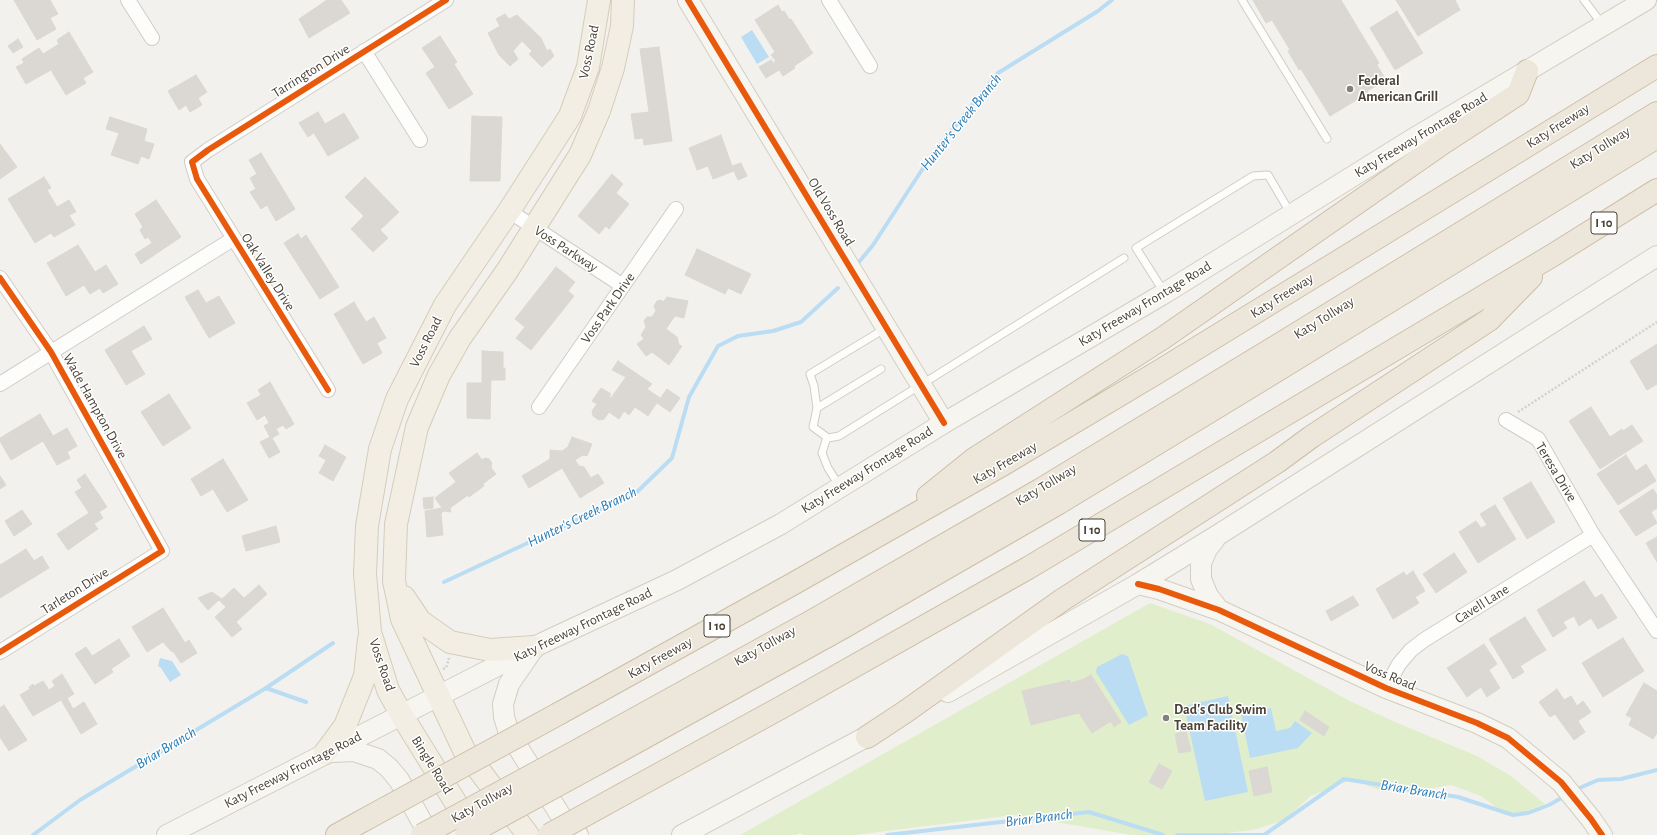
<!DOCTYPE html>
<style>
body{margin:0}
canvas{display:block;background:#f3f1ed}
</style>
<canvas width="1657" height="835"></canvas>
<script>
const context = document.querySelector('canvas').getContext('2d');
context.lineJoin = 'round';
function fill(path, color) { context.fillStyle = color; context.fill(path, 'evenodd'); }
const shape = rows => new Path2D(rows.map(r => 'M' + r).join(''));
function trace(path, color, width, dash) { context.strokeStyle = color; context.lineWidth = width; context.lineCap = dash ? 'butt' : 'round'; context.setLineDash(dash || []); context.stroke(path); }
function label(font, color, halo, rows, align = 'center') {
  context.font = font + ' "Alegreya Sans",sans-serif'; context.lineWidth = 3; context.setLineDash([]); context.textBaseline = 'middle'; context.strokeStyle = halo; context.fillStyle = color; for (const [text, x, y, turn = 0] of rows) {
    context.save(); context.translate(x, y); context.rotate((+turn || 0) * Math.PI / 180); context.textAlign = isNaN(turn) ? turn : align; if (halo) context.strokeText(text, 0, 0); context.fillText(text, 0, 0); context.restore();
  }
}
fill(shape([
 [1150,603,1210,624,1350,701,1395,722,1477,756,1511,776,1545,804,1525,812,1505,814,1481,796,1451,785,1411,792,1383,792,1353,779,1311,796,1282,821,1253,830,1207,835,1132,835,1014,815,855,835,803,835,800,833,796,835,740,835]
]), '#e1eecb');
fill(shape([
 [752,30,769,57,757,64,741,37],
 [1122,654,1128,656,1148,715,1129,725,1096,672,1097,667],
 [160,658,172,661,181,675,170,682,161,668,158,666],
 [1228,696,1248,792,1205,801,1184,706],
 [1271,708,1276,731,1290,728,1295,721,1312,733,1298,748,1250,758,1241,714]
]), '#bbddf3');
trace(shape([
 [859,262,873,245,931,156,998,73,1098,11,1112,0],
 [444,582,637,492,672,458,689,397,718,346,738,336,773,331,801,322,838,288],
 [266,688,333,643],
 [1575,790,1598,780,1621,779,1657,770],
 [33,835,80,800,266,688,306,702],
 [887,835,1089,812,1163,835],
 [1177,835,1264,835,1344,779,1458,797,1513,815,1528,813,1549,805,1565,796]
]), '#bbddf3', 4);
const building = shape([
 [14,0,50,0,58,14,50,18,56,29,37,40,14,0],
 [327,0,341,0,350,13,309,38,299,19,327,0],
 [1253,0,1341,0,1379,63,1377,65,1386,80,1367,91,1368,93,1330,116,1301,69,1299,70,1288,51,1290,50,1272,20,1266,23,1253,0],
 [1396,0,1455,0,1460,10,1418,36,1396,0],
 [778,5,782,12,784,11,790,20,791,19,809,47,801,52,806,58,794,66,795,68,783,76,774,62,776,61,771,55,775,52,755,20,778,5],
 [1397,11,1423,53,1395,70,1370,28,1397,11],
 [505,14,509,19,517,15,541,38,547,51,550,49,554,56,542,67,529,54,532,51,522,41,513,51,518,59,510,66,499,55,488,33,500,26,496,19,505,14],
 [69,32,93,72,83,78,86,83,66,95,51,70,26,84,16,67,24,63,22,59,39,48,43,54,59,44,57,40,69,32],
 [440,36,457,62,454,64,473,94,449,109,426,73,435,67,422,48,440,36],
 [18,39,23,47,13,53,8,46,18,39],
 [659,47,672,141,644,145,643,138,635,139,631,114,649,112,640,49,659,47],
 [809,48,813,53,806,58,802,52,809,48],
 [771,60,779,70,766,78,759,67,771,60],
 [196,75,207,92,198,98,202,105,190,112,186,105,179,110,168,91,196,75],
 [318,112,325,124,344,113,359,138,328,156,314,133,308,137,299,123,318,112],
 [472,116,502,117,500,181,470,181,472,116],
 [110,117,147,129,144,141,154,144,149,159,141,156,138,164,111,155,119,133,106,129,110,117],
 [721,135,732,166,741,163,747,176,738,180,734,171,713,179,708,166,697,170,689,148,721,135],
 [0,144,17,167,0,179,0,144],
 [261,153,295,209,276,221,267,205,261,209,250,192,256,189,250,178,257,174,249,160,261,153],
 [612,174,623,184,616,193,629,204,609,229,606,226,599,234,578,216,612,174],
 [44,177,51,188,47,190,57,207,69,200,76,212,69,215,75,225,54,237,51,233,35,243,8,199,44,177],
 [365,177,399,212,380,230,388,238,373,252,351,229,364,216,345,197,365,177],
 [156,200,181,237,141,264,135,254,152,243,148,237,145,239,140,230,143,227,135,214,156,200],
 [298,234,301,239,306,235,339,287,320,299,284,243,298,234],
 [78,245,95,272,106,265,118,284,103,293,100,288,90,294,84,285,66,296,47,263,78,245],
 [697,249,751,274,741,294,728,288,725,294,685,275,697,249],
 [556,267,575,282,568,291,574,296,531,350,516,338,525,327,515,319,556,267],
 [198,290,206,303,219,296,235,323,209,338,185,297,198,290],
 [667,297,688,301,684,318,675,316,666,329,677,337,679,345,682,346,669,365,652,352,646,356,637,344,644,339,641,335,646,327,644,321,647,317,652,317,656,311,654,306,657,301,661,300,663,302,667,297],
 [354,302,366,322,374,317,386,338,377,343,382,353,363,364,334,314,354,302],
 [144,326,152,339,131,351,145,374,126,385,105,350,144,326],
 [1657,344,1657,384,1647,390,1630,361,1657,344],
 [482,351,503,352,503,368,505,368,505,380,491,380,490,419,467,418,467,383,482,383,482,351],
 [618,361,652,384,647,389,660,398,648,416,635,407,629,415,624,411,619,419,609,412,604,419,599,420,593,416,592,411,597,404,592,401,601,388,611,394,609,397,611,398,626,377,612,370,618,361],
 [270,382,294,424,286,429,283,425,276,429,279,434,272,438,280,452,269,458,260,442,270,437,264,426,269,423,265,415,257,420,247,403,261,395,258,390,270,382],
 [667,389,680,398,670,412,657,403,667,389],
 [169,394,191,428,163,446,141,412,169,394],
 [1591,407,1610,437,1622,429,1623,431,1632,425,1643,441,1600,469,1569,421,1591,407],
 [40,414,53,436,67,428,77,446,67,452,70,458,57,465,43,441,11,460,0,441,0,438,40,414],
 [572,437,592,444,587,456,583,455,575,460,579,466,584,467,591,478,598,474,604,483,580,498,562,468,529,488,522,476,550,459,550,450,562,451,568,447,572,437],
 [325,445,346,457,333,481,319,473,326,460,319,456,325,445],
 [477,453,482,460,485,458,489,459,492,463,491,468,496,474,483,484,484,486,469,497,468,495,450,508,451,512,444,511,441,513,443,535,427,537,425,511,442,508,435,498,456,482,449,473,477,453],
 [1626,455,1636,471,1646,464,1656,481,1618,505,1597,474,1626,455],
 [223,459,248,500,227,512,213,489,201,496,191,479,223,459],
 [85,474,107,507,99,512,103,518,94,524,98,529,68,550,57,534,89,513,75,492,82,488,77,480,85,474],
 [0,476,6,485,0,489,0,476],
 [1531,482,1555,522,1527,539,1503,498,1531,482],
 [1653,489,1657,495,1657,508,1651,512,1657,523,1636,536,1619,511,1653,489],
 [433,497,433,508,424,509,423,498,433,497],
 [1495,505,1516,539,1478,563,1459,532,1476,521,1481,528,1487,525,1480,514,1495,505],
 [22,510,32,524,14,536,5,521,22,510],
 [276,526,280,542,246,551,242,536,276,526],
 [1657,537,1657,562,1646,543,1657,537],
 [26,549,34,561,42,556,49,568,0,598,0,565,26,549],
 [1454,553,1467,572,1436,593,1423,574,1454,553],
 [1413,571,1425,591,1415,597,1419,603,1393,619,1376,589,1404,572,1406,576,1413,571],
 [1584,581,1595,598,1602,594,1617,618,1598,629,1591,618,1579,626,1574,616,1563,622,1567,628,1553,637,1537,610,1584,581],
 [259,585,267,594,236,622,242,629,232,637,215,617,226,607,219,600,208,610,198,598,212,592,222,599,234,588,244,598,259,585],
 [1353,596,1359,605,1331,621,1326,611,1353,596],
 [163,608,185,643,189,640,197,653,181,663,173,651,172,652,163,642,147,652,132,627,163,608],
 [1525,617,1546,650,1520,666,1524,672,1513,679,1489,639,1525,617],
 [1623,638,1644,671,1603,697,1582,663,1623,638],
 [119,639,130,656,111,669,113,672,95,684,75,654,86,647,92,656,119,639],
 [1484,644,1497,664,1489,670,1500,688,1487,697,1481,687,1467,697,1447,668,1484,644],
 [62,674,74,694,67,698,73,709,84,702,97,724,81,734,61,700,33,716,20,695,30,689,29,687,33,684,34,686,43,681,49,690,55,686,52,681,62,674],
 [1091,675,1121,722,1114,727,1111,721,1092,733,1079,713,1031,725,1022,691,1070,680,1071,683,1084,679,1091,675],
 [1644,683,1657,691,1657,733,1653,739,1629,725,1632,718,1626,715,1644,683],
 [1557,689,1564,700,1571,696,1577,706,1583,701,1591,712,1578,721,1585,732,1574,740,1555,714,1550,717,1539,702,1557,689],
 [4,705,27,740,9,751,0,737,0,708,4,705],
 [1305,711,1329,727,1324,736,1300,720,1305,711],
 [1186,731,1191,751,1179,753,1175,734,1186,731],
 [1159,764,1172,771,1162,789,1149,782,1159,764],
 [1267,767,1272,792,1254,796,1249,771,1267,767]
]);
fill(building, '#dbd8d3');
trace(building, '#dbd8d2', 1);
const lane = shape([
 [1242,0,1327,139],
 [1584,0,1602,24],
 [1164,292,1136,248,1253,176,1268,175,1291,214],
 [886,328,810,374,814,386,817,408,813,427,828,438,839,436,1124,258],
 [817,408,881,369],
 [827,437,822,453,828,468,840,487]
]);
const street = shape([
 [128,0,152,38],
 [829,0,870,66],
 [364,51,420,140],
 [509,211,623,286],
 [0,278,51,352,162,551,0,652],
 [0,384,233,239],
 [328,390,197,179,192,162,208,150,446,0],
 [539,407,676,209],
 [1506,420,1538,439,1593,535,1657,631],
 [1386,688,1399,664,1411,650,1424,640,1593,535]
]);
const secondary = shape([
 [688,0,944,423],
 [1215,539,1207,549,1201,563,1201,579,1208,596,1219,610],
 [1138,584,1159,589,1219,610,1386,688,1477,723,1508,738,1561,782,1591,819,1602,835],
 [533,649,509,684,503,704,504,717,509,733,569,829,578,835],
 [948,692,1138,584,1218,535,1657,256],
 [332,752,354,751,378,759,389,768,399,780,429,835],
 [167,835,534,647,677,580,781,524,944,423,1165,293,1411,140,1646,0],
 [682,835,881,729]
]);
const primary = shape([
 [404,597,420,621,450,642,490,650,534,647],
 [325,753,345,726,365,676,369,639],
 [472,829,401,714,388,690,370,632,365,574,367,526,380,449,397,399,445,305,509,211,570,116,588,67,599,0],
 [528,835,464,750,402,619,394,581,396,524,417,427,439,375,460,338,507,271,580,155,599,111,613,68,622,26,623,0]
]);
const highway = shape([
 [928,496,974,459,1163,338,1443,143,1518,94,1527,71],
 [560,713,791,585,1002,465,1158,372,1657,66],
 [867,737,905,712,1062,600,1277,462,1311,437,1489,320,1531,277],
 [586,746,814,620,1040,490,1277,346,1657,113],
 [600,762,842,628,1057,504,1258,382,1657,137],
 [625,793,782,707,1028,568,1553,255,1657,190],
 [337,835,364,820]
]);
trace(lane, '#d0cdc8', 9);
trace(street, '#d0cdc8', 16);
trace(secondary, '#d3cec3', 22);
trace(primary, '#d6cdb9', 24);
trace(highway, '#ccbea7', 24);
trace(shape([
 [1518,412,1657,322],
 [443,669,446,668,449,658]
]), '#d3d1cb', 2.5, [2, 2]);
trace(lane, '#fdfdfc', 7);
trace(street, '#fdfdfc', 14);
trace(secondary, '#f7f5f0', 20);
trace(primary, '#f2eee4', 22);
trace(highway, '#ede6da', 22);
const highwayBridge = shape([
 [364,820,560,713],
 [422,835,586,746],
 [466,835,600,762],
 [549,835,625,793]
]);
trace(highwayBridge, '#ccbea7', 24, []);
trace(highwayBridge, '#ede6da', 22);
trace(shape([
 [688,0,944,423],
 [0,278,51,352,162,551,0,652],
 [328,390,197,179,192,162,208,150,446,0],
 [1138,584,1159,589,1219,610,1386,688,1477,723,1508,738,1561,782,1591,819,1602,835]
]), '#e8590c', 6);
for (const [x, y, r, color] of [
 [1350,89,4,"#857f77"],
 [1166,718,4,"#857f77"]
]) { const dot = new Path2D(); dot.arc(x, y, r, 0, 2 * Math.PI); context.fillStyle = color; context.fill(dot); trace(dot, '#fff', 1.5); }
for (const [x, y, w] of [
 [1604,223,26],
 [1092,530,26],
 [717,626,26]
]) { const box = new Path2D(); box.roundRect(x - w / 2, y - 11, w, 22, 3); context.fillStyle = '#fff'; context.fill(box); trace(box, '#4a4237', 1); }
label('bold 13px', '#4a4237', null, [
 ["I 10",1604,223],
 ["I 10",1092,530],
 ["I 10",717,626]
]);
label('14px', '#4a4237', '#fff', [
 ["Voss Road",589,52,-78],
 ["Tarrington Drive",311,71,-32],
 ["Katy Freeway",1558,126,-32],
 ["Katy Freeway Frontage Road",1421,135,-31],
 ["Katy Tollway",1600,148,-32],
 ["Old Voss Road",831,212,59],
 ["Voss Parkway",566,249,33],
 ["Oak Valley Drive",268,272,58],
 ["Katy Freeway",1282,296,-32],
 ["Katy Freeway Frontage Road",1145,304,-31],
 ["Voss Park Drive",608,308,-55],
 ["Katy Tollway",1324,318,-32],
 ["Voss Road",426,342,-63],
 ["Wade Hampton Drive",95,406,61],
 ["Katy Freeway",1005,463,-30],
 ["Katy Freeway Frontage Road",867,470,-32],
 ["Teresa Drive",1556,472,59],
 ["Katy Tollway",1046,485,-31],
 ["Tarleton Drive",75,591,-32],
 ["Cavell Lane",1482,604,-32],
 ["Katy Freeway Frontage Road",583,625,-26],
 ["Katy Tollway",765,646,-29],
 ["Katy Freeway",660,658,-29],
 ["Voss Road",382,665,71],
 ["Voss Road",1390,676,23],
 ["Bingle Road",432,765,58],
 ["Katy Freeway Frontage Road",293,770,-27],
 ["Katy Tollway",482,803,-29]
]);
label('bold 14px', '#4a4237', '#fff', [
 ["Federal",1358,81],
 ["American Grill",1358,97],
 ["Dad's Club Swim",1174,710],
 ["Team Facility",1174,726]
], 'left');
label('italic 15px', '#287cb4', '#fff', [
 ["Hunter's Creek Branch",961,122,-51],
 ["Hunter's Creek Branch",582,517,-26],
 ["Briar Branch",166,748,-31],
 ["Briar Branch",1414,790,9],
 ["Briar Branch",1039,818,-7]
]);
</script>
